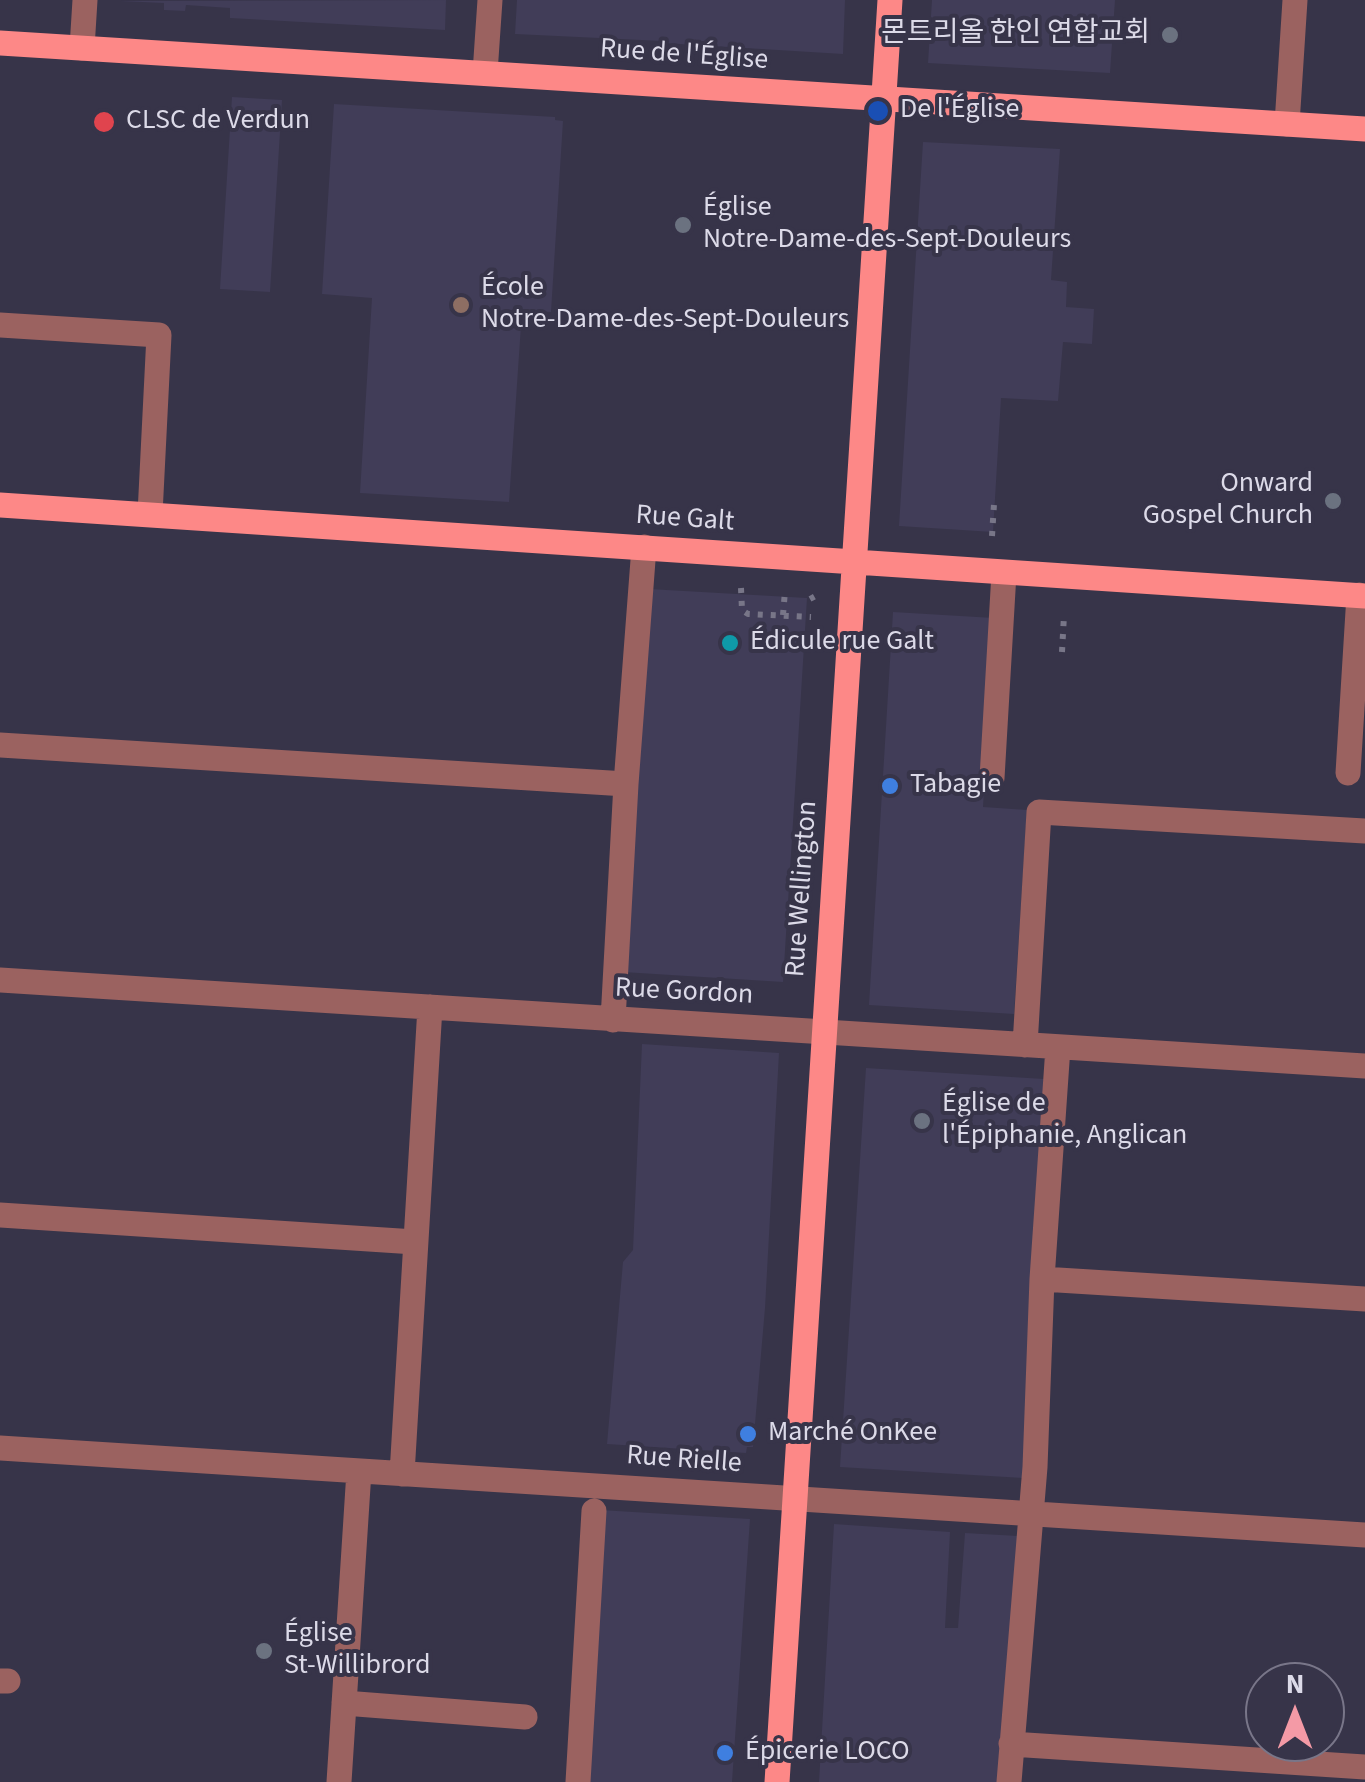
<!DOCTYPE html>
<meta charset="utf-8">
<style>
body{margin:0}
#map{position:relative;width:1365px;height:1782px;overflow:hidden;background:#373449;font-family:"Source Sans 3",sans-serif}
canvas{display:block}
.north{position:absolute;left:1245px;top:1662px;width:100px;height:100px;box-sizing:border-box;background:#373449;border:2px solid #797689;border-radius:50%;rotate:0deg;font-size:28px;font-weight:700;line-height:40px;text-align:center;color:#dcdae8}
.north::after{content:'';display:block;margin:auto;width:35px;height:45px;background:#f49aa6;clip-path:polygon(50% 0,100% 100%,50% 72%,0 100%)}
</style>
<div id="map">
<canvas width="1365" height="1782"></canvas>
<div class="north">N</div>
</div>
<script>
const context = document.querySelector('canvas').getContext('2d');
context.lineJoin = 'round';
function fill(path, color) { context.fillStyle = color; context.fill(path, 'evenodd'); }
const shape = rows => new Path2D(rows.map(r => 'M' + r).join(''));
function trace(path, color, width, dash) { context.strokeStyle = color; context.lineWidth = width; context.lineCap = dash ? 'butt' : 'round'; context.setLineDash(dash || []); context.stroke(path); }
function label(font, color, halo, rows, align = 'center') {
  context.font = font + ' "Source Sans 3","Noto Sans KR",sans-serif'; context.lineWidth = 8; context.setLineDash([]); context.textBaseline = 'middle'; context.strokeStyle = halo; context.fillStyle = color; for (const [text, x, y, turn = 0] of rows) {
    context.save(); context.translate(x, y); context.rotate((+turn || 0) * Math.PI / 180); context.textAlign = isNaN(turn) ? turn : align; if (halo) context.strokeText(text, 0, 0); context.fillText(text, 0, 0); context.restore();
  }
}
fill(shape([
 [446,0,445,30,230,18,230,8,186,5,185,11,164,10,164,3,120,1],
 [517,0,845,0,843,54,663,43,662,41,515,34],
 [932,0,1115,0,1110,73,928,63],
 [232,97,282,100,270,292,220,289],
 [334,104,555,117,555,120,563,121,551,312,522,311,509,502,360,493,372,298,322,294],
 [923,142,1060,149,1051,280,1067,282,1066,307,1094,309,1092,344,1063,342,1058,401,1001,398,993,532,899,526],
 [649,589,807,598,783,982,623,972],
 [893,612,994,618,983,807,1027,810,1014,1014,869,1005],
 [642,1044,779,1053,765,1308,753,1447,747,1447,746,1453,607,1444,623,1262,633,1250],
 [866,1068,1044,1079,1023,1478,840,1467],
 [600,1510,750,1519,732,1782,585,1782],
 [834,1524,950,1532,945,1628,958,1628,965,1533,1018,1536,1003,1782,819,1782]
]), '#413d58');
trace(shape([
 [992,536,994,504],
 [741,588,742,610,748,614,811,617],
 [810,599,819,594],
 [783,615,785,591],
 [1062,652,1064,615]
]), '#787688', 6, [5, 8]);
trace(shape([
 [82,48,85,0],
 [485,73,490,0],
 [1287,124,1295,0],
 [0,325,159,335,150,514],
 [0,745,626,784],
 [1348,773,1359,595],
 [992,778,1004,573],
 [0,980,1365,1066],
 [613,1020,626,784,644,547],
 [1025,1045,1039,812,1365,831],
 [0,1215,415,1242],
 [1042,1279,1365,1299],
 [0,1448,1365,1535],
 [402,1474,430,1007],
 [0,1681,8,1681],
 [344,1703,525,1717],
 [1011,1744,1365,1767],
 [339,1782,359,1471],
 [578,1782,594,1511],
 [1009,1782,1035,1467,1042,1279,1058,1047]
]), '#9b6260', 25);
trace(shape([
 [0,43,1365,129],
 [0,505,1365,596],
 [777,1782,890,0]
]), '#fd8887', 25);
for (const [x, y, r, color] of [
 [1170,35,10,"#6b7280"],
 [878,111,12,"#1a4fb4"],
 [104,122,12,"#e0444e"],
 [683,225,10,"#6b7280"],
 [461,305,10,"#8d6e63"],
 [1333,501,10,"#6b7280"],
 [730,643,10,"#0f9aa8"],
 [890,786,10,"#3f7fe0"],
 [922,1121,10,"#6b7280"],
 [748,1434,10,"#3f7fe0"],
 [264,1651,10,"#6b7280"],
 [725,1753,10,"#3f7fe0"]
]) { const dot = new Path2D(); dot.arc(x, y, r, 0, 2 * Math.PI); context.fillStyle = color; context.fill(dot); trace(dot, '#373449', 4); }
label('28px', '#dcdae8', '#373449', [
 ["몬트리올 한인 연합교회",1150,35,"right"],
 ["De l'Église",900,111],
 ["CLSC de Verdun",126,122],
 ["Église",703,209],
 ["Notre-Dame-des-Sept-Douleurs",703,241],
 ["École",481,289],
 ["Notre-Dame-des-Sept-Douleurs",481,321],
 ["Onward",1313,485,"right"],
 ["Gospel Church",1313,517,"right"],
 ["Édicule rue Galt",750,643],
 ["Tabagie",910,786],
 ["Église de",942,1105],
 ["l'Épiphanie, Anglican",942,1137],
 ["Marché OnKee",768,1434],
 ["Église",284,1635],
 ["St-Willibrord",284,1667],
 ["Épicerie LOCO",745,1753]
], 'left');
label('28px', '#dcdae8', '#373449', [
 ["Rue de l'Église",684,56,4],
 ["Rue Galt",685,520,4],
 ["Rue Wellington",803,889,-86],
 ["Rue Gordon",684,993,3],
 ["Rue Rielle",684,1461,4]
]);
</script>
